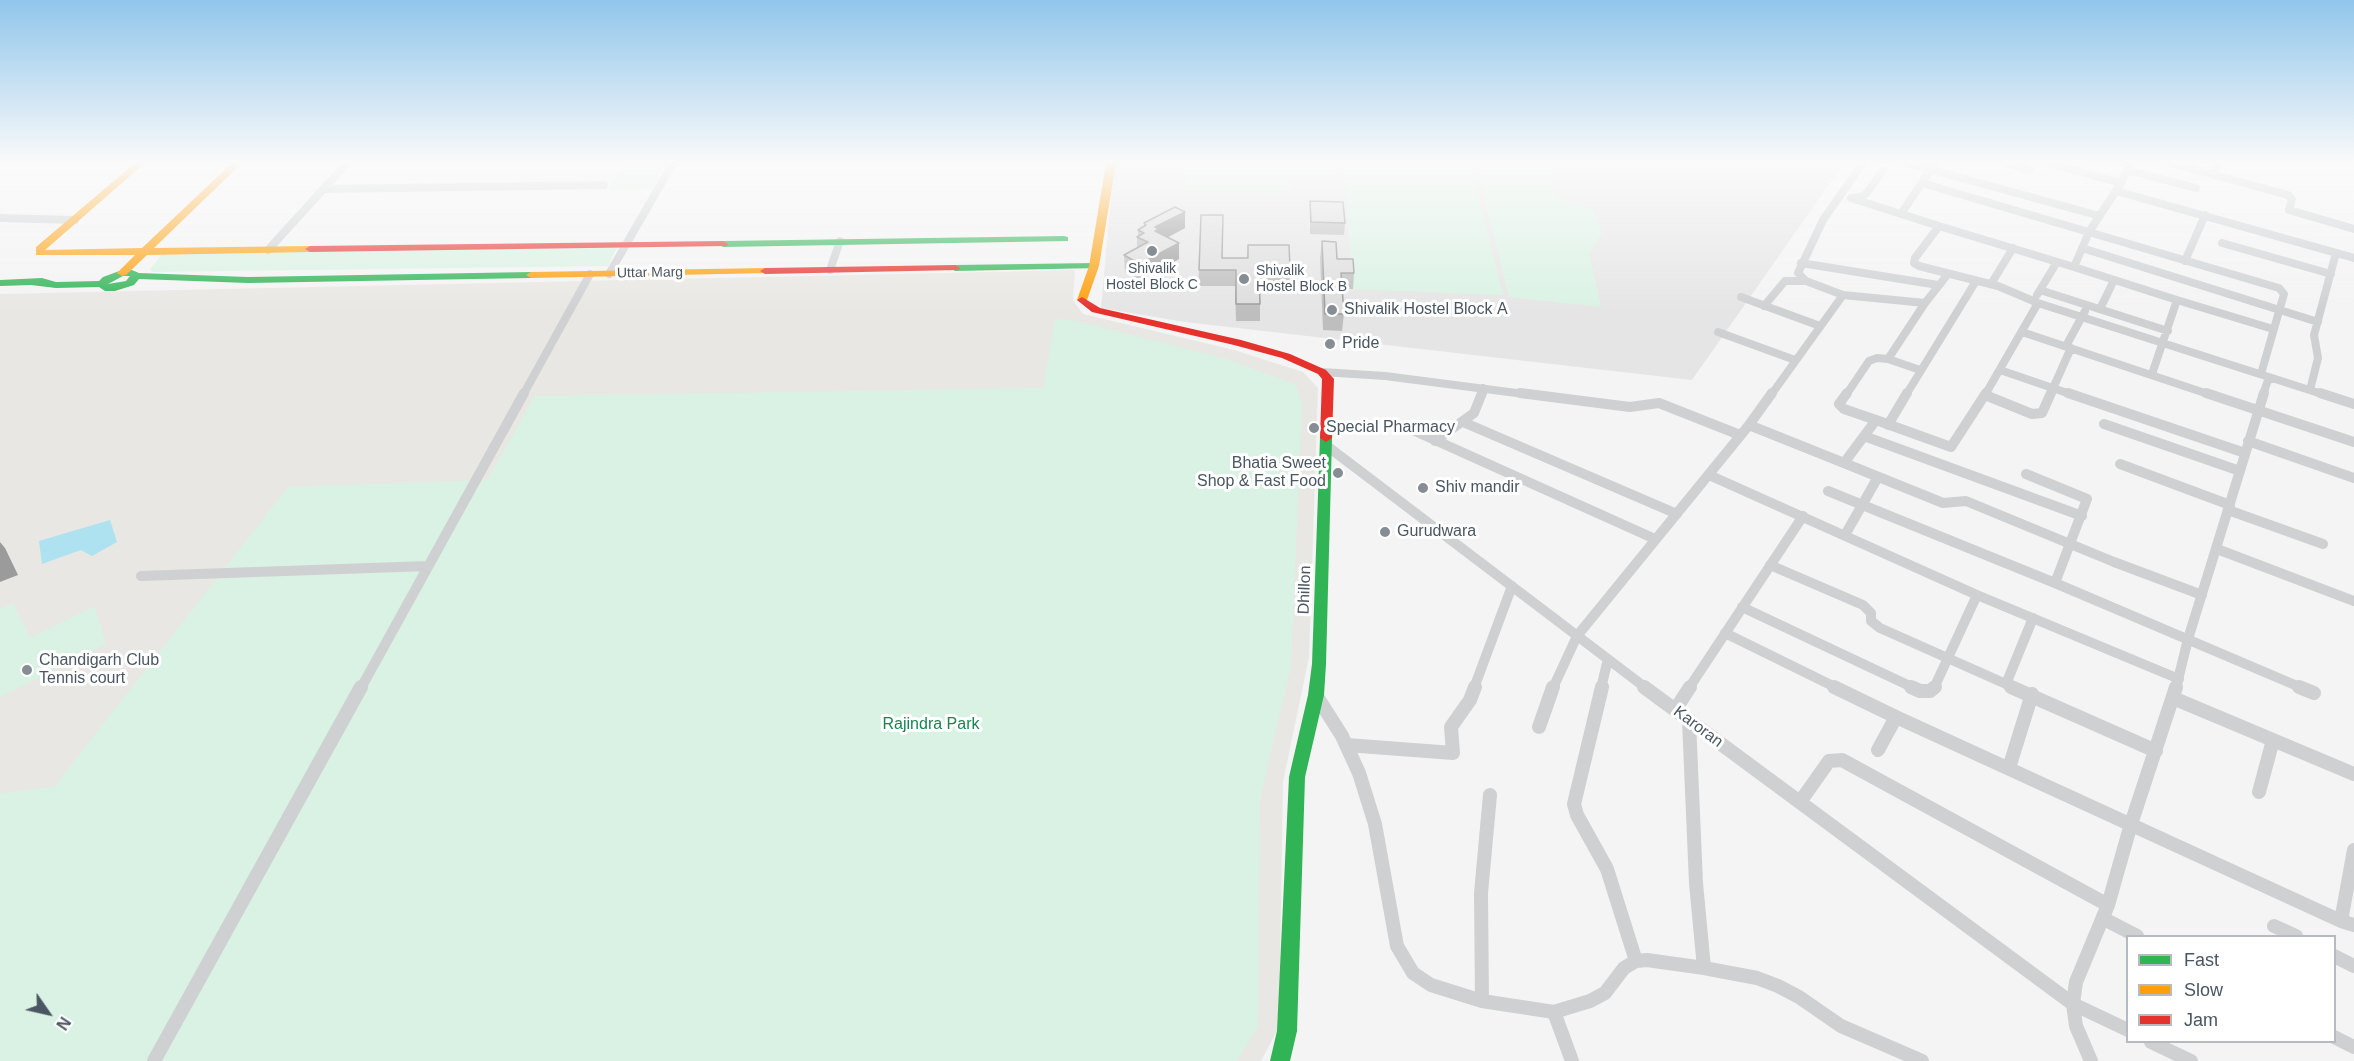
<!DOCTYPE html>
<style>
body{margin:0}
#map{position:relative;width:2354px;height:1061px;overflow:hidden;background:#f4f4f4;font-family:Arial,sans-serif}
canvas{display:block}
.legend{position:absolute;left:2126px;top:935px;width:210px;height:108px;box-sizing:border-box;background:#fff;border:2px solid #b7bbc0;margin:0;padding:8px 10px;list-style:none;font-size:18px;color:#4a5661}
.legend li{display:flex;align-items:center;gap:12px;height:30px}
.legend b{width:30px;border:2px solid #b7bbc0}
.north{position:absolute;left:18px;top:983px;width:60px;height:60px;-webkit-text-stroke:4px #fff;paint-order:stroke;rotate:124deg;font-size:16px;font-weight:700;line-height:24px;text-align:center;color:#4a5661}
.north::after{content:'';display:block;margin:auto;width:21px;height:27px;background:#4a5661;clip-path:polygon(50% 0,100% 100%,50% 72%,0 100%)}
</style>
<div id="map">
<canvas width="2354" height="1061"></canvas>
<ul class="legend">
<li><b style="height:8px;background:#30b455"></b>Fast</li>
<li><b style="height:8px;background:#ff9f0a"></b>Slow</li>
<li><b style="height:8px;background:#e5322d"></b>Jam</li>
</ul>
<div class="north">N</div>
</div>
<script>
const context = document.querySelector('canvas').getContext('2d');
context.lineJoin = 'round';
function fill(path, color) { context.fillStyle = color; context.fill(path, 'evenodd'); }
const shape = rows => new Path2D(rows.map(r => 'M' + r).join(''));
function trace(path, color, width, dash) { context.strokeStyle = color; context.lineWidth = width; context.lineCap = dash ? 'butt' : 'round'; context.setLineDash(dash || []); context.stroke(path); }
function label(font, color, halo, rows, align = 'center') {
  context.font = font + ' Arial,sans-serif'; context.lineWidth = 6; context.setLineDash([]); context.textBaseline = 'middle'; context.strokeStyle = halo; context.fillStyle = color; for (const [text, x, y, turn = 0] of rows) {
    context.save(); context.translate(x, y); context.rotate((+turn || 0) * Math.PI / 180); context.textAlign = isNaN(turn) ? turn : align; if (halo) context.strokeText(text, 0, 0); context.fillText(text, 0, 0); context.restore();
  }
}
fill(shape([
 [1075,270,1073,300,1083,314,1234,350,1303,372,1318,388,1309,657,1283,782,1279,1027,1261,1061,0,1061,0,294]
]), '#e8e7e3');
fill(shape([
 [1114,163,1844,163,1692,380,1185,322,1101,308]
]), '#e6e5e6');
fill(shape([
 [624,163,667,163,653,189,608,190],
 [1123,163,1186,163,1184,170,1122,169],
 [1189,163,1291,163,1291,194,1184,190],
 [1294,163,1332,163,1335,178,1294,177],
 [1344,163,1470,163,1503,295,1353,289],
 [1476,163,1545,163,1556,198,1593,209,1602,233,1589,254,1601,307,1509,297],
 [618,246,608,266,152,272,150,269,163,253],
 [1055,319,1072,320,1227,359,1296,385,1302,405,1291,666,1260,799,1258,1026,1237,1061,0,1061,0,793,54,787,288,487,487,480,535,396,1043,388],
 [13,603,30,638,94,606,106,644,0,697,0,609]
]), '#d9f2e3');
fill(shape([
 [110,520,117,542,92,556,81,550,42,564,39,541]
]), '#aee2f0');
trace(shape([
 [1907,163,2100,216],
 [2007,163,2030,170],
 [2049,163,2121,183],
 [2171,163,2288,195,2292,199,2289,210,2354,229],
 [2127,170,2196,188],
 [2213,175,2218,163],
 [1922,183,2279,288,2284,294,2261,374],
 [324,189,604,185],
 [2116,191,2354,258],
 [1851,198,1939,226],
 [1852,198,1861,197,1867,193,1883,170],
 [1901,214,1935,163],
 [0,218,75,220],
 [2222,243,2331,274],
 [2082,248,2318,322],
 [268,250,347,163],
 [2185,261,2205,215],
 [1801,263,1938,285],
 [2074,267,2177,300,2152,374],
 [830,270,840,241],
 [609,274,673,163],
 [1991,284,2013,248],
 [2040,290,2168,331],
 [1843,295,1806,281,1798,273,1823,220,1863,163],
 [2037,295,2057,262],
 [1741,297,1820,326],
 [2177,300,2273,329],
 [2038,303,1998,286,1919,266,1914,263,1915,258,1939,226,2074,267,2089,232,2121,183,2130,163],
 [1764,306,1785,281,1806,281],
 [2100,309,2114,280],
 [1718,332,1795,360],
 [2022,332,2211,395],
 [2066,346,2085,311],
 [1888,359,1925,303],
 [2000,370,2073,395],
 [1322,372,1385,376,1532,395],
 [2310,390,2318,358,2314,335,2336,253],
 [523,395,590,274],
 [1482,395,1483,388],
 [1771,395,1843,295,1925,303,1948,274],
 [1846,395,1869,361,1877,358,1888,359,1920,370],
 [1906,395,1976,281],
 [1985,395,2038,303,2325,395],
 [2050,395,2071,348],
 [2263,395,2269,377]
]), '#ced0d2', 8);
trace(shape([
 [1520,393,1630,407,1659,403,1740,435],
 [1847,393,1839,404,1844,409,1876,420],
 [2068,393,2245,453],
 [2206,393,2354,442],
 [2320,393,2354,404],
 [1985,395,2032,414,2042,413,2051,393],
 [1463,422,1677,514],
 [2104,424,2240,471],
 [1749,425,1772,393],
 [1888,425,1907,393],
 [1406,427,1655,539],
 [1864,436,2082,516],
 [1435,441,1474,413,1482,393],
 [2248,441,2354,478],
 [1327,446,1646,688],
 [1844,463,1943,503,1966,501,2114,562,2202,595],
 [2120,464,2230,505],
 [2026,474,2087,499,2055,583],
 [1709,475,1977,595,2179,679],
 [1828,491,2055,583,2302,688],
 [2228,510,2323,544],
 [1845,535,1878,477],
 [2217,549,2354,601],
 [1770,565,1863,605,1871,613,1871,621,1880,628,2015,688],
 [141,576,428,566],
 [1742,607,1914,688],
 [1725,633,1837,688],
 [2006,684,2033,618],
 [361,688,524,393],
 [1474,688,1512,586],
 [1553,688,1577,636,1749,425,1844,463,1876,420,1951,447,1986,393],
 [1601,688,1608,659],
 [1689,688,1803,516],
 [1934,688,1977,595],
 [2176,688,2188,639,2264,393]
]), '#ced0d2', 10);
trace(shape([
 [1602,687,1574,804,1577,815,1607,869,1636,961],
 [1644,687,2073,1004,2128,1030],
 [1834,687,1896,717,1878,750],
 [1911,687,1920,691,1930,691,1935,687],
 [2011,687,2156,751],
 [2299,687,2314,693],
 [1316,695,1342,736,1359,773,1375,824,1397,946,1413,973,1431,985,1482,1001,1554,1012,1590,1001,1605,993,1624,968,1636,961,1647,960,1704,968,1757,978,1778,986,1799,997,1841,1026,1922,1061],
 [2173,698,2354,774],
 [1675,710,1690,687],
 [1896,717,2341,921,2354,850],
 [1689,721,1696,883,1704,968],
 [1539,727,1553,687],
 [1347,745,1453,753,1451,727,1470,700,1475,687],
 [2009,768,2032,694],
 [2259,792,2273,740],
 [1800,802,1829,761,1842,760,2108,905],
 [2104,919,2137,936],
 [2341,921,2354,925],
 [2274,926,2296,936],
 [2334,956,2354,966],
 [1482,1001,1481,893,1490,795],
 [1554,1012,1572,1061],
 [2334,1037,2354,1047],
 [2151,1042,2191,1061],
 [154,1061,361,687],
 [2091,1061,2076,1026,2073,1004,2076,982,2108,905,2131,824,2176,687]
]), '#ced0d2', 14);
fill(shape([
 [1064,236,1068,237,1068,241,723,247,718,244,723,241,1064,236],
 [1094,263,1098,264,1098,268,955,271,950,268,955,265,1094,263],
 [122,270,132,270,139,273,248,277,531,272,536,275,531,278,248,283,139,279,134,285,115,291,105,291,99,287,56,288,31,285,0,286,0,280,42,278,56,282,99,281,103,277,122,270],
 [123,276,130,276,126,281,108,284,123,276],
 [1326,434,1332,438,1326,664,1324,695,1305,777,1297,1031,1290,1061,1270,1061,1277,1031,1289,777,1308,695,1312,664,1320,438,1326,434]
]), '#30b455');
fill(shape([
 [135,163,145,163,45,250,142,248,232,163,242,163,154,248,310,246,315,249,310,252,147,255,126,275,122,276,117,273,135,255,36,255,36,247,135,163],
 [1106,163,1116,163,1099,266,1087,300,1082,303,1077,300,1089,266,1106,163],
 [765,268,770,271,769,273,531,278,526,275,531,272,765,268]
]), '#ff9f0a');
fill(shape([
 [723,241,728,244,727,246,310,252,305,249,310,246,723,241],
 [955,265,960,268,959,270,765,274,760,271,765,268,955,265],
 [1082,297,1100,308,1241,340,1290,354,1326,370,1334,379,1332,438,1326,442,1320,438,1322,379,1318,374,1282,358,1234,345,1092,312,1077,300,1082,297]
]), '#e5322d');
fill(shape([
 [1310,201,1345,223,1344,235,1310,234],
 [1185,212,1185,228,1168,237,1179,243,1179,259,1141,280,1125,272,1124,255,1137,248,1137,237,1138,236,1138,230,1144,226,1144,223],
 [1322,241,1337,259,1354,273,1353,289,1342,289,1344,314,1342,331,1323,330,1320,258],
 [1248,245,1290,268,1289,285,1260,284,1260,321,1236,321,1235,286,1198,286,1199,270,1222,258,1247,258]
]), '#bebebf');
fill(shape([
 [1185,212,1185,228,1159,242,1155,231,1155,227],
 [1179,243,1179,259,1141,280,1140,264],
 [0,542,5,548,18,575,0,582]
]), '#9b9b9b');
const building = shape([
 [1310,201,1343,202,1345,223,1311,222,1310,201],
 [1175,207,1185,212,1155,227,1159,229,1155,231,1179,243,1140,264,1124,255,1148,242,1137,237,1144,233,1138,230,1146,225,1144,223,1175,207],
 [1201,215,1223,215,1222,258,1248,258,1248,245,1289,245,1290,268,1259,268,1260,304,1236,304,1236,270,1199,270,1201,215],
 [1322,241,1336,242,1337,259,1353,259,1354,273,1341,273,1344,314,1325,314,1322,241]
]);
fill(building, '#ddddde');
trace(building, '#9b9b9b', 1.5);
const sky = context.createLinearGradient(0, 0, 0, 312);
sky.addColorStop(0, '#91c6eb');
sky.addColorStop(0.52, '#fafafa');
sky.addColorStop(1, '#fafafa00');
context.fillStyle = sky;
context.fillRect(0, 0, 2354, 312);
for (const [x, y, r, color] of [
 [1152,251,6,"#868d94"],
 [1244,279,6,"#868d94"],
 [1332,310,6,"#868d94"],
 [1330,344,6,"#868d94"],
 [1314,428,6,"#868d94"],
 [1338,473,6,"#868d94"],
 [1423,488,6,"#868d94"],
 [1385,532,6,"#868d94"],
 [27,670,6,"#868d94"]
]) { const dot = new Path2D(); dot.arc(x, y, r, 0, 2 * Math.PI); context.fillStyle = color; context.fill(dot); trace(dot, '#fff', 2); }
label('14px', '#4a5661', '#fff', [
 ["Shivalik",1152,269],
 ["Hostel Block C",1152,285],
 ["Shivalik",1256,271,"left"],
 ["Hostel Block B",1256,287,"left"]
]);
label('14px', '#4a5661', '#fff', [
 ["Uttar Marg",650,273,-1]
]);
label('16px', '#4a5661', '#fff', [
 ["Shivalik Hostel Block A",1344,310],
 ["Pride",1342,344],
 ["Special Pharmacy",1326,428],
 ["Bhatia Sweet",1326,464,"right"],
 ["Shop & Fast Food",1326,482,"right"],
 ["Shiv mandir",1435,488],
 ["Gurudwara",1397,532],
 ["Chandigarh Club",39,661],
 ["Tennis court",39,679]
], 'left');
label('16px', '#4a5661', '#fff', [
 ["Dhillon",1305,590,-88],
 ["Karoran",1698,727,37]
]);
label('16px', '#17864f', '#fff', [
 ["Rajindra Park",931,725]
]);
</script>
